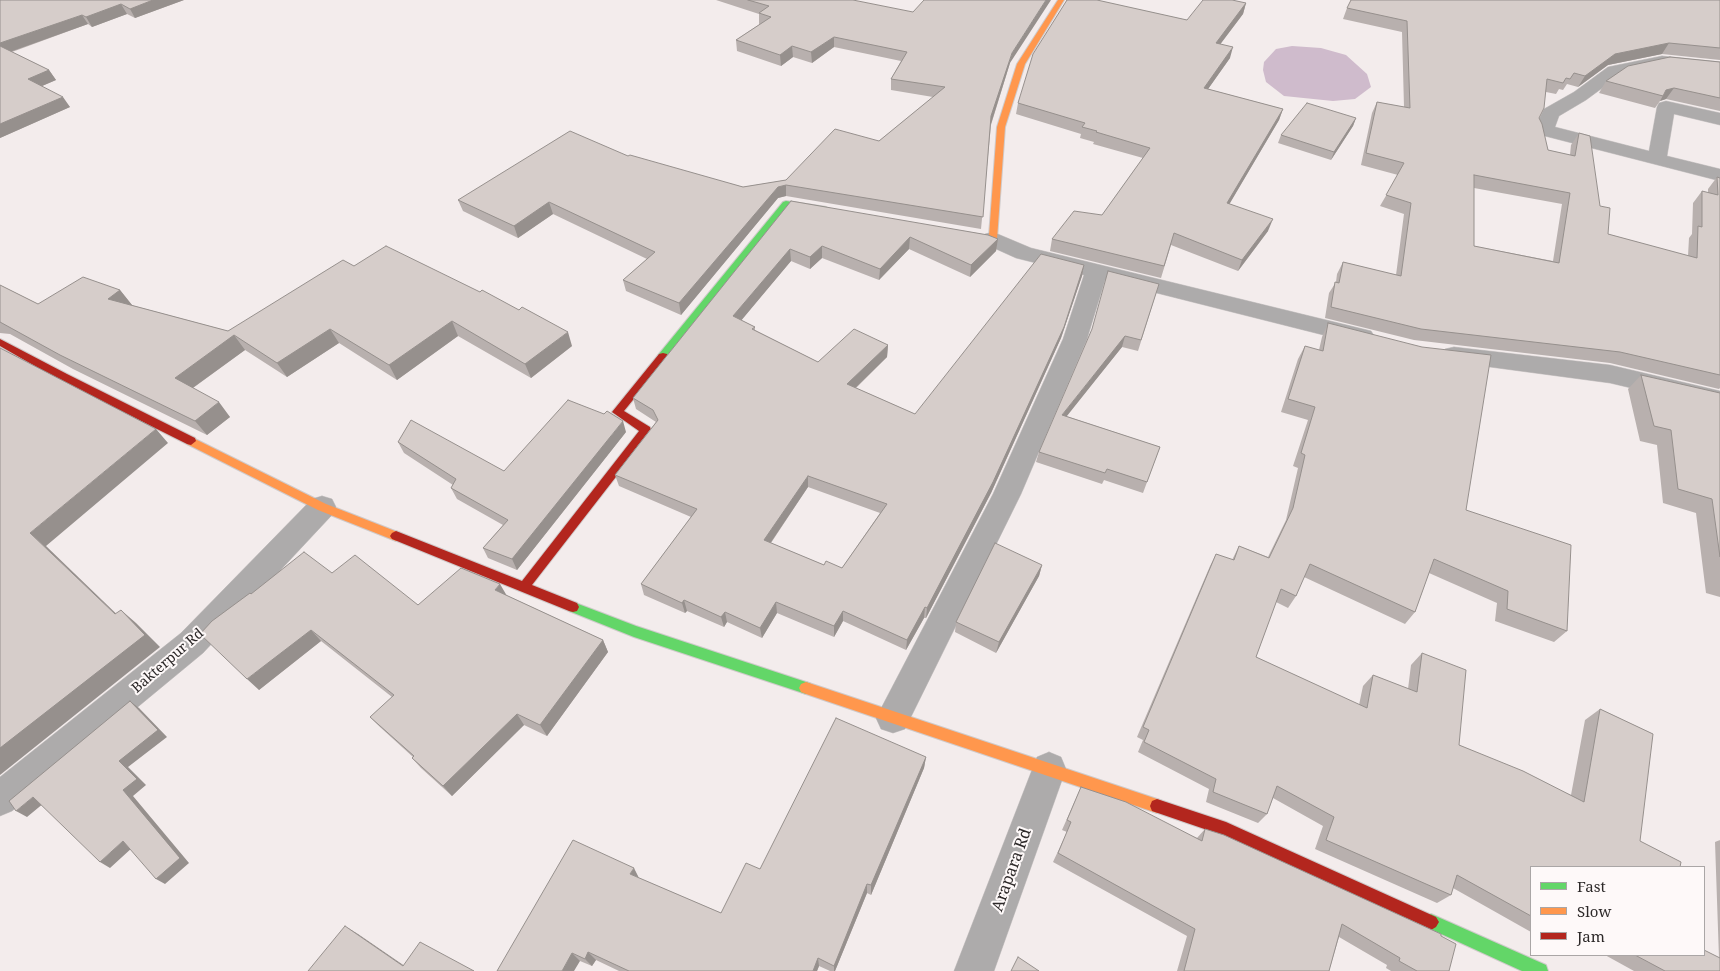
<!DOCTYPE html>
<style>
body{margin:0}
#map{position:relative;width:1720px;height:971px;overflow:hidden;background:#f3ecec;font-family:"Noto Serif",serif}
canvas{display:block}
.legend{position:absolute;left:1530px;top:866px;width:175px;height:90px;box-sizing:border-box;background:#fef9f9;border:1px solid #aaa6a6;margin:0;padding:6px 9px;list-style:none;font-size:15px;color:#2d2929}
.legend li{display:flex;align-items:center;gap:10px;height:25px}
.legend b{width:25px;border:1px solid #aaa6a6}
</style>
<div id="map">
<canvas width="1720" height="971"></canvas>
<ul class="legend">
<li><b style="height:6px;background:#63d668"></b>Fast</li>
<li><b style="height:6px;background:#ff974d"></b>Slow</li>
<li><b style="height:6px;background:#b3261e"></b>Jam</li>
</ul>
</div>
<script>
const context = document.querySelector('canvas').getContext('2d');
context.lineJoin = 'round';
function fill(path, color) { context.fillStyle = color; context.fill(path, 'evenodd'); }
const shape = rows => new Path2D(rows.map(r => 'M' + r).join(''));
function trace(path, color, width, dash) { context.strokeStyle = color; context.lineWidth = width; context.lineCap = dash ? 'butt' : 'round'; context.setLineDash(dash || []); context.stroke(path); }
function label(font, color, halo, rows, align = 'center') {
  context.font = font + ' "Noto Serif",serif'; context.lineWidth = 4; context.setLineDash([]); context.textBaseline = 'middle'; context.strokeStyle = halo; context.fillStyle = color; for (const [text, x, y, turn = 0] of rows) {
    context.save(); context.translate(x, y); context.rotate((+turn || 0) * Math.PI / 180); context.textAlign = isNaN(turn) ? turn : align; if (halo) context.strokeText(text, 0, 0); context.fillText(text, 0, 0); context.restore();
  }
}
fill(shape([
 [1292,46,1321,48,1346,55,1367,74,1371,87,1355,99,1333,101,1284,96,1266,82,1263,70,1264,62,1276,49]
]), '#cfbbcc');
const street = shape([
 [1662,56,1720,62,1720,72,1662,66,1620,75,1586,100,1559,116,1555,127,1649,151,1657,107,1659,103,1666,101,1720,113,1720,125,1674,114,1667,156,1720,169,1720,181,1537,134,1534,130,1544,109,1574,92,1608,67,1662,56],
 [993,232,1031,248,1363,329,1371,331,1375,337,1371,343,1363,345,1105,280,1087,339,1021,494,905,729,893,733,881,729,876,718,993,494,1063,339,1084,275,1016,258,985,244,982,239,985,234,993,232],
 [1454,347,1610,365,1720,391,1720,409,1610,383,1445,361,1442,355,1445,349,1454,347],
 [322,496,332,499,336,507,332,515,203,653,12,811,0,816,0,777,181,633,312,499,322,496],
 [1049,752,1061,757,1066,769,994,971,954,971,1037,757,1049,752]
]);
const fast = shape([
 [786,201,826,207,830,210,826,213,788,207,667,358,659,358,658,356,659,354,783,202,786,201],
 [573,602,636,626,806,682,811,684,813,688,811,692,806,694,634,637,569,611,567,607,569,603,573,602],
 [1431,914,1546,965,1548,971,1522,971,1426,927,1423,922,1426,917,1431,914]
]);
const slow = shape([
 [1058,0,1064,0,1025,64,1005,127,997,239,993,242,956,236,956,232,959,231,989,236,997,127,1017,64,1058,0],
 [191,437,326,504,400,533,402,536,400,539,396,541,318,510,187,444,186,441,191,437],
 [806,682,1157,799,1162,801,1164,806,1162,811,1157,813,806,694,801,692,799,688,801,684,806,682]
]);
const jam = shape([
 [0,339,67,374,195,438,196,441,191,445,187,444,59,380,0,346,0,339],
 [663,353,667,354,668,356,667,358,624,411,650,427,651,430,650,433,532,585,577,603,579,607,577,611,573,612,569,611,392,539,390,536,392,533,396,531,522,581,639,431,612,412,659,354,663,353],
 [1157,799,1226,822,1436,917,1439,922,1436,927,1431,930,1426,927,1219,834,1152,811,1150,806,1152,801,1157,799]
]);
trace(street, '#cfcaca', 1);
trace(fast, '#cfcaca', 2);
trace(slow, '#cfcaca', 2);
trace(jam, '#cfcaca', 2);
fill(street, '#adabab');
fill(fast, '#63d668');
fill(slow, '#ff974d');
fill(jam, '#b3261e');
fill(shape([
 [0,0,184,0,135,18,127,14,92,27,88,24,12,52,49,70,56,80,42,86,70,107,0,138],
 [716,0,853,0,1010,63,991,125,981,229,786,196,778,198,681,315,626,291,623,280,647,259,553,214,518,238,463,211,458,200,628,156,743,187,786,180,879,141,933,97,891,90,891,79,901,61,834,47,812,63,793,57,781,66,737,51,736,40,760,24,759,24,759,14],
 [1067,0,1100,0,1099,1,1187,20,1246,3,1243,14,1220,44,1230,58,1208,89,1283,109,1279,120,1229,204,1268,231,1238,271,1171,245,1161,278,1050,251,1052,239,1102,215,1143,158,1093,144,1094,142,1080,138,1081,134,1016,114,1018,103],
 [1720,0,1720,60,1662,54,1608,65,1578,87,1567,84,1563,90,1559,89,1556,94,1546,92,1539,118,1548,150,1570,155,1571,145,1579,133,1608,234,1688,256,1689,238,1692,234,1693,203,1702,191,1708,193,1708,189,1717,177,1720,178,1720,388,1719,389,1610,363,1414,340,1325,318,1329,293,1336,282,1337,274,1343,262,1396,275,1404,214,1380,206,1398,175,1361,165,1372,113,1377,102,1404,107,1402,32,1343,19,1347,8],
 [1474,188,1562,204,1553,261,1474,246],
 [1720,62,1720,111,1666,99,1660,101,1655,108,1599,93,1606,81],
 [1356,118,1353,126,1331,160,1278,143,1281,135],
 [791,201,998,239,996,251,970,277,909,249,879,280,822,258,810,269,791,261,741,320,755,327,755,330,818,362,888,345,887,357,856,388,915,414,1084,265,1082,276,1061,338,991,493,926,618,924,618,906,650,843,621,834,637,777,613,762,638,727,622,724,627,687,611,685,613,644,595,641,584,691,517,619,486,615,475,656,422,636,409,633,398],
 [808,487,880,513,842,568,824,565,771,543],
 [354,266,572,346,531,378,458,336,397,380,339,343,287,377,245,350,193,388,230,417,207,435,73,369,10,334,0,333,0,285,38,304,120,290,132,305,131,305,228,331],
 [1159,284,1138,351,1122,347,1066,416,1160,447,1143,493,1104,480,1102,484,1036,462,1039,452],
 [1328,323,1466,510,1567,631,1554,642,1495,621,1497,603,1429,573,1415,612,1405,624,1304,577,1296,596,1288,608,1276,602,1256,657,1359,705,1363,686,1373,675,1408,689,1411,665,1422,653,1459,745,1571,795,1585,720,1600,709,1653,734,1531,867,1531,932,1453,888,1451,895,1437,903,1315,849,1323,826,1273,798,1267,814,1258,823,1206,802,1209,789,1138,752,1143,740,1137,737,1210,566,1216,554,1232,560,1239,546,1268,557,1286,520,1298,468,1293,466,1308,420,1281,412,1298,359,1305,346,1319,350,1322,337],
 [1641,375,1720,393,1720,597,1706,593,1696,513,1663,503,1657,445,1640,441,1628,389],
 [626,432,517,570,488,558,483,548,503,525,457,499,451,488,453,485,404,453,398,442,504,471],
 [1042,565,1039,576,996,653,955,632,956,622],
 [332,573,418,605,506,595,603,640,608,652,547,736,524,725,452,796,421,768,412,758,413,757,380,727,370,717,392,697,321,641,259,690,251,594],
 [926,757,924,768,871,895,867,893,835,971,830,971,819,966,817,971,619,971,596,960,592,966,580,961,497,971,639,878,721,913,760,869],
 [1081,787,1197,838,1205,829,1441,936,1449,971,1391,971,1386,968,1387,965,1339,937,1329,971,1177,971,1187,936,1053,862,1067,832,1062,830],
 [1720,833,1720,971,1634,971,1605,955,1704,955,1719,958,1715,842,1720,840]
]), '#b8b0ae');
fill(shape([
 [153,0,184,0,135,18,130,9],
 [1046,0,1051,0,1010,63,990,127,991,116,1012,53],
 [1246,3,1243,14,1213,54,1216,43],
 [121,4,127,14,92,27,86,17],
 [82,15,88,24,4,54,0,48,0,43],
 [834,37,834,47,812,63,811,52],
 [1669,43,1662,54,1608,65,1578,87,1585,76,1615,54],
 [792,46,793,57,781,66,780,55],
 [1233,47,1230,58,1201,99,1204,88],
 [49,70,56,80,35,89,28,79],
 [1674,88,1666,99,1660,101,1666,90],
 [63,97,70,107,0,138,0,124],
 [1283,109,1279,120,1223,215,1227,203],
 [1356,118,1353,126,1331,160,1334,152],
 [786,185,786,196,778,198,681,315,679,303,778,187],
 [549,202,553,214,518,238,514,226],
 [1273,219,1268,231,1238,271,1242,260],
 [910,237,909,249,879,280,880,269],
 [998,239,996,251,970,277,971,265],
 [822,246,822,258,810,269,810,257],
 [790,249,791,261,735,328,733,316],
 [1084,265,1082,276,1061,338,991,493,926,618,927,608],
 [120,290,132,305,119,313,108,299],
 [452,321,458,336,397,380,389,365],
 [330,329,339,343,287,377,277,363],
 [568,332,572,346,531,378,525,364],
 [234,335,245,350,187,392,175,378],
 [1125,336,1122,347,1059,426,1062,415],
 [888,345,887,357,847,396,847,384],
 [219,402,230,417,207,435,195,421],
 [623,421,626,432,517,570,512,559],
 [156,429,168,443,46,546,130,627,115,614,30,533],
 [808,476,808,487,765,551,764,540],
 [1042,565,1039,576,996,653,999,642],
 [500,584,507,596,495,590],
 [684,600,687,611,685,613,682,603],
 [776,602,777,613,762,638,760,628],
 [925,607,924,618,906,650,907,640],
 [121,610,136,623,160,647,0,775,0,748],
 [843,611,843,621,834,637,834,626],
 [725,612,727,622,724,627,721,617],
 [311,630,321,641,259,690,247,679],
 [603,640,608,652,547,736,540,725],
 [130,701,139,708,167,737,128,767,146,785,133,796,189,863,165,884,156,879,123,790,119,761],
 [517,714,524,725,452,796,443,786],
 [926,757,924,768,871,895,871,885],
 [33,797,44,803,27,817,16,811],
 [123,841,133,847,110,868,100,862],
 [634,868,639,878,630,874],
 [867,884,867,893,835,971,834,971,834,966],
 [345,926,358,934,412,971,403,966],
 [588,952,596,960,592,966,585,959],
 [572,953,580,961,574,971,562,971],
 [818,958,819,966,817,971,813,971]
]), '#96908d');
const building = shape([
 [0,0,153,0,130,9,121,4,86,17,82,15,0,43,0,0],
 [748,0,853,0,913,12,924,0,1046,0,1012,53,991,116,983,217,786,185,778,187,679,303,623,280,655,252,549,202,514,226,458,200,570,131,628,156,630,155,743,187,786,180,835,129,879,141,945,87,891,79,907,52,834,37,811,52,792,46,780,55,736,40,771,17,759,13,769,6,748,0],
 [1067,0,1097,0,1187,20,1203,0,1232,0,1246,3,1216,43,1233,47,1204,88,1283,109,1227,203,1273,219,1242,260,1174,233,1164,266,1052,239,1074,211,1102,215,1150,148,1096,132,1097,131,1082,127,1085,123,1018,103,1033,54,1067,0],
 [1351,0,1720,0,1720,48,1669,43,1615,54,1585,76,1574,73,1570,79,1566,78,1563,83,1547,79,1544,108,1539,118,1542,124,1548,150,1575,156,1579,133,1590,136,1600,206,1610,208,1608,234,1697,258,1698,226,1702,227,1702,191,1718,195,1717,177,1720,178,1720,375,1620,352,1421,329,1331,307,1335,282,1339,283,1343,262,1401,276,1411,203,1386,195,1404,163,1366,153,1377,102,1410,108,1407,21,1347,8,1351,0],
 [1474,175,1570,193,1559,263,1474,246,1474,175],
 [0,46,49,70,28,79,63,97,0,124,0,46],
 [1670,57,1720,62,1720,98,1674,88,1666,90,1663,96,1606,81,1628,66,1670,57],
 [1307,103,1356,118,1334,152,1281,135,1307,103],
 [791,201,988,235,998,239,971,265,910,237,880,269,822,246,810,257,790,249,733,316,755,327,752,329,818,362,854,329,888,345,847,384,915,414,1041,254,1084,265,1064,327,993,482,927,608,925,607,907,640,843,611,834,626,776,602,760,628,725,612,721,617,684,600,682,603,641,584,697,509,615,475,658,420,653,410,633,398,791,201],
 [808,476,887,504,842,568,826,561,824,565,764,540,808,476],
 [386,246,480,292,482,290,519,310,522,307,568,332,525,364,452,321,389,365,330,329,277,363,234,335,175,378,219,402,195,421,60,355,0,322,0,285,38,304,83,277,120,290,108,299,228,331,343,260,354,266,386,246],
 [1108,271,1159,284,1141,340,1125,336,1062,415,1160,447,1147,482,1107,469,1105,473,1039,452,1092,329,1108,271],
 [1328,323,1422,347,1491,355,1466,510,1571,545,1567,631,1507,609,1508,591,1434,559,1415,612,1310,564,1296,596,1281,589,1256,657,1367,708,1373,675,1417,692,1422,653,1466,670,1459,745,1523,771,1584,802,1600,709,1653,734,1640,841,1681,862,1680,867,1531,867,1531,916,1457,875,1451,895,1326,840,1334,817,1277,786,1267,814,1213,792,1216,779,1144,742,1149,730,1143,727,1216,554,1234,560,1239,546,1269,558,1293,508,1305,455,1301,453,1315,407,1288,399,1305,346,1323,351,1328,323],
 [0,348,156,429,30,533,115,614,121,610,145,635,0,748,0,348],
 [1641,375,1720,393,1720,557,1712,499,1678,489,1671,430,1654,426,1641,375],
 [568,400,604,414,607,411,623,421,512,559,483,548,508,520,451,488,456,479,398,442,411,420,504,471,568,400],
 [995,543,1042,565,999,642,956,622,995,543],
 [304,552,332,573,355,555,418,605,461,568,500,584,495,590,603,640,540,725,517,714,443,786,412,758,414,756,370,717,394,695,311,630,247,679,200,634,212,621,250,593,251,594,304,552],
 [130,701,158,730,119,761,137,779,123,790,180,858,156,879,123,841,100,862,33,797,16,811,9,801,130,701],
 [836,718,926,757,871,885,867,884,834,966,818,958,813,971,629,971,588,952,585,959,572,953,562,971,497,971,573,840,634,868,630,874,721,913,746,863,760,869,836,718],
 [1081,787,1126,802,1202,841,1205,829,1224,835,1441,934,1441,936,1456,944,1449,971,1417,971,1399,961,1400,958,1342,924,1329,971,1184,971,1195,929,1058,853,1071,822,1067,820,1081,787],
 [345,926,403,966,420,942,474,971,308,971,345,926],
 [1704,950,1720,958,1720,971,1665,971,1635,955,1704,955,1704,950],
 [1018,957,1039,971,1011,971,1018,957]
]);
fill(building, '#d6cdca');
trace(building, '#96908d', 1);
label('14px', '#2d2929', '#fef9f9', [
 ["Bakterpur Rd",168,661,-41]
]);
label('16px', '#2d2929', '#fef9f9', [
 ["Arapara Rd",1012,870,-70]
]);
</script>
